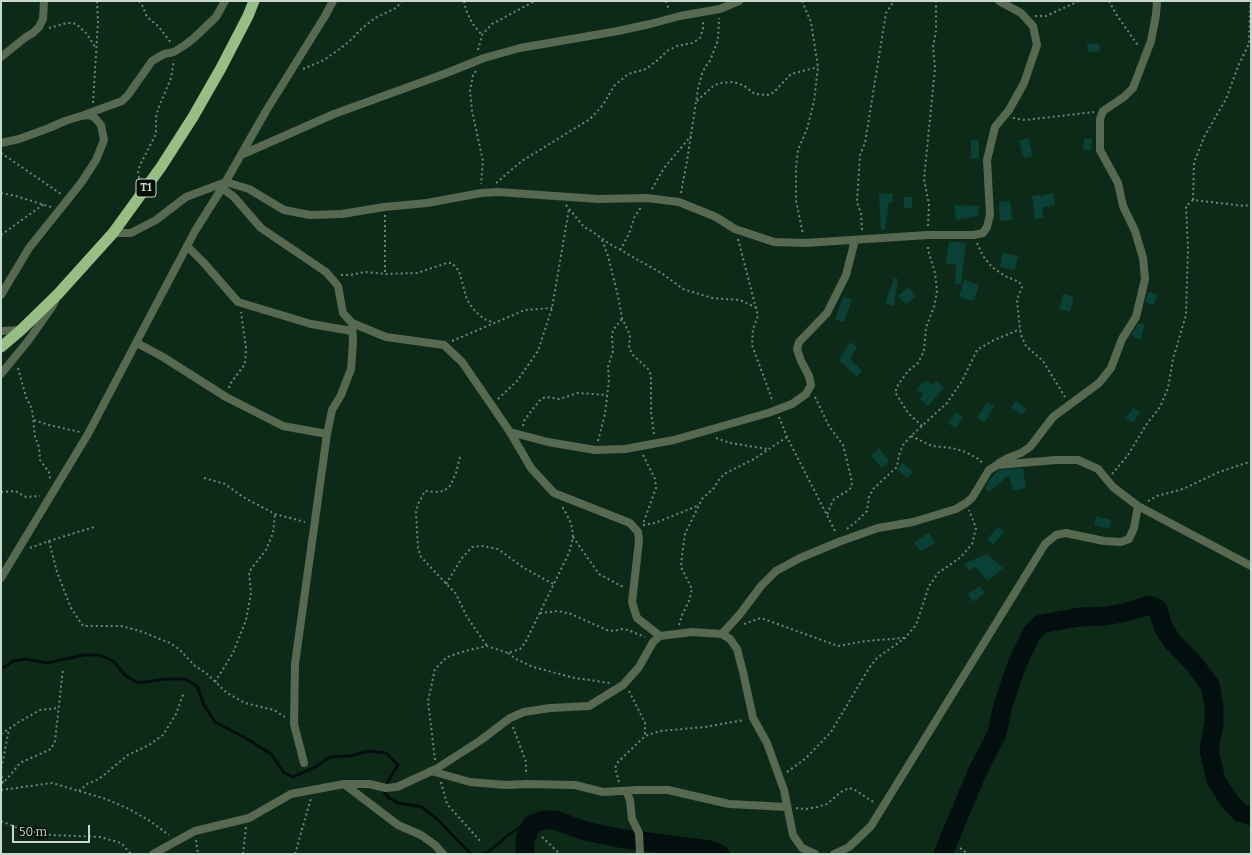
<!DOCTYPE html>
<style>
body{margin:0}
#map{position:relative;width:1252px;height:855px;overflow:hidden;background:#0d2a19;font-family:Bitter,serif}
canvas{display:block}
.frame{position:absolute;inset:0;border:2px solid #c8d8cd;pointer-events:none}
.scale{position:absolute;left:12px;top:825px;width:78px;height:18px;box-sizing:border-box;border:2px solid #c8d8cd;border-top:0;padding-left:5px;font-size:12px;line-height:14px;white-space:nowrap;color:#c8d8cd;-webkit-text-stroke:3px #050f08;paint-order:stroke}
</style>
<div id="map">
<canvas width="1252" height="855"></canvas>
<div class="frame"></div>
<div class="scale">50 m</div>
</div>
<script>
const context = document.querySelector('canvas').getContext('2d');
context.lineJoin = 'round';
const shape = rows => new Path2D(rows.map(r => 'M' + r).join(''));
function trace(path, color, width, dash) { context.strokeStyle = color; context.lineWidth = width; context.lineCap = dash ? 'butt' : 'round'; context.setLineDash(dash || []); context.stroke(path); }
function fill(path, color) { context.fillStyle = color; context.fill(path, 'evenodd'); }
function label(font, color, halo, rows, align = 'center') {
  context.font = font + ' Bitter,serif'; context.lineWidth = 3.5; context.setLineDash([]); context.textBaseline = 'middle'; context.strokeStyle = halo; context.fillStyle = color; for (const [text, x, y, turn = 0] of rows) {
    context.save(); context.translate(x, y); context.rotate((+turn || 0) * Math.PI / 180); context.textAlign = isNaN(turn) ? turn : align; if (halo) context.strokeText(text, 0, 0); context.fillText(text, 0, 0); context.restore();
  }
}
trace(shape([
 [1,667,5,667,13,661,26,659,47,663,84,655,100,655,113,661,126,676,138,683,165,679,185,679,197,686,204,705,215,722,249,740,271,754,284,773,293,777,315,767,330,757,351,756,368,751,386,753,398,765,388,781,384,792,389,798,398,803,422,807,437,819,470,853,473,854],
 [483,854,491,850,508,835,522,826,531,825]
]), '#030f0f', 3);
trace(shape([
 [525,854,525,840,531,825,543,820,555,820,585,831,619,838,709,850,720,854],
 [943,854,978,770,997,734,1003,705,1017,664,1032,633,1041,624,1079,617,1106,616,1127,612,1149,605,1158,609,1163,627,1172,641,1195,665,1210,685,1214,706,1214,723,1209,751,1216,780,1229,801,1241,813,1251,816]
]), '#030f0f', 19);
fill(shape([
 [1099,43,1100,51,1088,52,1087,44],
 [1028,138,1033,156,1024,158,1019,141],
 [1084,139,1092,139,1091,150,1083,150],
 [971,140,979,140,979,159,971,159],
 [892,193,893,202,889,202,885,230,881,230,879,194],
 [1053,193,1055,205,1042,208,1044,218,1035,219,1032,196,1040,195,1040,196],
 [904,197,912,197,912,208,904,208],
 [1010,201,1012,220,1000,221,999,202],
 [954,205,979,206,978,216,956,220],
 [949,241,966,243,961,285,955,284,956,264,946,264],
 [1002,253,1018,256,1015,270,1000,267],
 [894,278,898,279,894,306,885,303],
 [964,280,979,285,974,301,959,297],
 [908,287,916,296,906,305,898,296],
 [1148,292,1157,294,1154,305,1145,302],
 [1063,294,1074,297,1070,312,1059,309],
 [843,297,852,300,844,322,835,319],
 [1139,323,1145,325,1140,340,1131,335],
 [850,342,857,347,850,359,862,371,857,377,839,360],
 [926,380,933,385,937,381,944,388,928,406,920,399,923,394,917,390,922,383,923,384],
 [1016,401,1027,409,1022,415,1011,407],
 [987,402,994,406,985,422,977,418],
 [1133,408,1140,412,1133,423,1126,418],
 [956,412,963,418,955,428,948,423],
 [879,448,889,461,882,468,871,456],
 [903,463,913,472,907,478,897,469],
 [1023,468,1026,488,1013,491,1009,475,989,492,985,487,990,479,999,470],
 [1096,516,1111,520,1109,528,1094,525],
 [998,527,1004,532,993,545,987,539],
 [929,533,935,543,920,551,914,542],
 [987,554,1003,568,987,581,976,567,968,571,965,563],
 [980,586,985,593,973,602,968,594]
]), '#0a4035');
trace(shape([
 [139,1,142,5,147,17,158,26,172,44],
 [464,1,466,10,472,23,482,35],
 [666,1,669,10],
 [802,1,811,22,818,67,814,101,807,129,798,150,796,167,796,201,803,234],
 [1109,1,1116,14,1139,47],
 [1035,16,1046,16,1079,1],
 [49,28,67,23,72,23,76,24,86,33,96,48],
 [478,50,482,35,492,24,535,1],
 [303,69,324,60,341,48,353,38,360,30,375,18,396,8,402,1],
 [476,71,473,75,470,91,472,111,483,161,481,184],
 [697,101,712,87,719,83,733,82,743,85,755,94,769,95,774,92,791,74,818,67],
 [93,103,98,22,97,1],
 [1013,118,1025,120,1094,112],
 [1,153,61,194],
 [139,178,138,172,140,165,156,134,156,118,158,109,171,78,174,60],
 [496,183,522,161,590,119,603,105,614,86,628,74,646,69,659,59,667,51,677,46,692,43,700,38,703,29,703,21],
 [652,189,664,168,691,136],
 [1,193,16,196,51,207],
 [681,193,687,161,698,89,702,74,705,67,710,61,718,40,719,18],
 [1193,200,1194,163,1204,137,1226,99,1239,64,1249,44,1250,8,1251,3],
 [566,205,584,227,593,232,608,243,663,274,683,289,712,298,740,300,757,308],
 [385,215,385,274],
 [928,226,929,205,924,179,935,68,933,47,936,31,936,1],
 [862,230,861,214,857,202,860,155,865,143,886,13,894,1],
 [1,235,44,204],
 [738,239,758,316,753,329,752,345,773,402],
 [602,240,608,256,618,296,622,318,630,335,629,348,633,355,648,369,651,375,651,412,654,434],
 [977,243,983,256,992,267,1005,276,1019,282,1021,284,1022,287,1017,300,1020,329,1021,335,1026,346,1043,361,1065,397],
 [620,250,629,234,634,218,641,207],
 [341,275,350,275,365,272,385,274,417,273,447,263,452,263,459,271,467,300,475,311,484,319,495,323],
 [452,341,525,310,552,308],
 [18,368,26,397,32,409,35,437,39,447,40,460,49,472,50,479],
 [229,388,230,384,245,364,246,348,241,312],
 [815,397,829,426,843,445,851,477,852,486,849,490,834,499,830,507,827,515],
 [498,399,517,381,538,351,552,308,569,209],
 [779,417,787,437,836,533],
 [34,420,49,425,80,432],
 [523,426,524,421,532,410,541,399,546,397,559,399,578,393,607,395],
 [922,426,908,413,895,392,898,385,908,371,918,363,924,351,926,327,934,307,937,291,935,273,928,250,928,244],
 [911,436,932,446,952,448,966,452,980,460,983,464],
 [716,438,730,443,768,449],
 [598,441,605,414,609,380,608,367,613,351,612,336,613,330,622,319],
 [643,455,655,479,656,488,643,524],
 [460,457,456,473,450,486,444,491,436,492,425,491,418,504,416,513,418,548,421,557,456,594,467,617,487,646],
 [1112,474,1128,455,1146,425,1160,407,1168,388,1173,359,1186,315,1188,247,1186,206,1193,200,1245,206,1251,204],
 [204,478,225,484,243,497,275,514,305,522],
 [1,492,15,491,26,497,40,496],
 [1148,501,1157,496,1183,489,1219,472,1246,463,1251,463],
 [643,525,655,523,697,506],
 [847,529,858,520,867,511,869,497,873,489,897,467,899,455,903,445,911,436,947,403,962,381,977,350,992,341,1020,329],
 [573,537,599,574,625,588],
 [49,541,57,572,71,608,83,626,121,626,140,631,170,643,179,649,195,666,206,673,227,693,245,703,274,710,285,717],
 [30,548,49,541,94,527],
 [446,584,462,558,472,547,482,546,498,549,524,568,555,585],
 [540,613,558,611,571,614,607,630,614,631,621,629,628,630,645,637],
 [744,624,761,618,838,646,866,641,904,638],
 [679,625,682,615,689,601,692,589,681,567,682,556,685,534,702,499,714,488,720,478,726,473,754,459,787,437],
 [508,653,516,659,533,667,575,678,610,683],
 [215,682,233,653,246,620,251,593,249,573,251,569,266,550,273,533,275,514],
 [629,691,645,723,645,736],
 [513,727,526,762,526,775],
 [1,734,19,722,40,710,59,708],
 [435,760,428,701,435,669,447,657,465,651,487,646,508,653,520,649,525,643,569,553,573,537,572,527,569,519,562,506],
 [787,772,805,759,831,732,869,668,877,658,905,638,916,625,929,586,938,573,961,557,972,544,976,528,969,510],
 [441,782,447,804,481,842],
 [619,782,615,768,618,762,645,736,660,731,705,727,744,720],
 [3,783,1,770,9,729],
 [1,784,7,779,20,763,51,749,55,741,63,669],
 [1,790,52,783,106,799,129,809,150,821,169,835],
 [79,791,87,784,99,779,128,755,149,745,163,735,176,714,184,692],
 [796,808,806,809,817,807,827,804,841,792,849,788,855,790,875,803],
 [1,821,20,829,51,835,100,837,121,843,131,854],
 [542,837,560,854],
 [196,840,198,854],
 [960,848,968,854],
 [243,854,246,827],
 [295,854,311,798]
]), '#6f8577', 2, [2, 3]);
trace(shape([
 [1,57,26,37,33,33,39,27,43,19,44,1],
 [84,115,122,101,128,95,152,61,164,54,174,52,185,45,194,38,216,17,225,1],
 [1,143,19,139,49,128,65,121,81,116,89,115,95,118,101,125,104,140,96,160,81,183,29,248,1,295],
 [241,155,334,114,444,74,484,58,520,48,618,31,650,24,680,16,720,9,739,1],
 [222,188,234,197,261,228,326,272,338,286,343,313,352,323,386,337,444,345,462,362,510,432,531,468,554,493,630,523,638,532,639,541,632,602,637,618,660,636,692,632,722,634,730,639,737,649,743,672,753,718,767,743,784,790,793,835,802,848,815,854],
 [113,233,131,233,156,220,186,197,226,182,249,189,284,210,310,215,342,214,384,207,427,203,481,193,498,192,598,199,647,198,679,202,716,217,735,229,774,242,805,243,928,235,974,235,983,233,987,227,990,215,987,160,995,127,1009,110,1024,83,1037,45,1033,26,1021,13,999,1],
 [187,246,204,263,238,302,311,324,352,331],
 [1,331,21,330],
 [137,343,163,357,226,397,283,426,327,434],
 [1,374,28,341,52,307,56,299],
 [510,432,548,442,595,450,625,449,674,440,768,413,792,404,806,394,811,385,809,376,801,361,797,349,799,342,827,313,846,275,855,240],
 [999,463,1008,458,1021,453,1030,447,1053,417,1099,383,1111,368,1122,339,1136,317,1145,279,1143,258,1135,231,1123,206,1118,183,1100,150,1100,119,1103,111,1124,97,1133,88,1151,41,1156,15,1157,1],
 [1,578,88,434,195,231,222,188,266,111,325,16,333,1],
 [722,634,740,614,761,586,776,571,800,558,841,541,878,528,913,522,956,509,966,503,972,498,989,470,997,465,1056,460,1078,460,1098,469,1113,487,1138,506,1251,566],
 [304,763,294,724,295,664,327,434,332,410,341,395,351,369,353,342,352,323],
 [431,771,470,782,506,785,527,784,575,785,603,792,638,790,668,790,729,804,787,807],
 [344,784,398,825,421,835,435,845,443,854],
 [626,791,630,800,632,819,639,833,640,854],
 [153,854,195,831,249,818,291,794,344,784,369,784,386,788,397,787,436,769,481,740,510,718,524,712,550,708,589,706,623,685,639,667,653,642,660,636],
 [834,854,849,847,871,826,1045,544,1056,535,1066,533,1104,541,1121,542,1129,539,1134,528,1138,506]
]), '#586951', 8);
trace(shape([
 [1,347,21,330,58,294,113,233,142,193,161,167,193,117,221,68,248,16,254,1]
]), '#98be86', 11);
for (const [x, y, w] of [
 [146,188,20]
]) { const box = new Path2D(); box.roundRect(x - w / 2, y - 9, w, 18, 3); context.fillStyle = '#050f08'; context.fill(box); trace(box, '#c8d8cd', 1); }
label('bold 11px', '#c8d8cd', null, [
 ["T1",146,188]
]);
</script>
